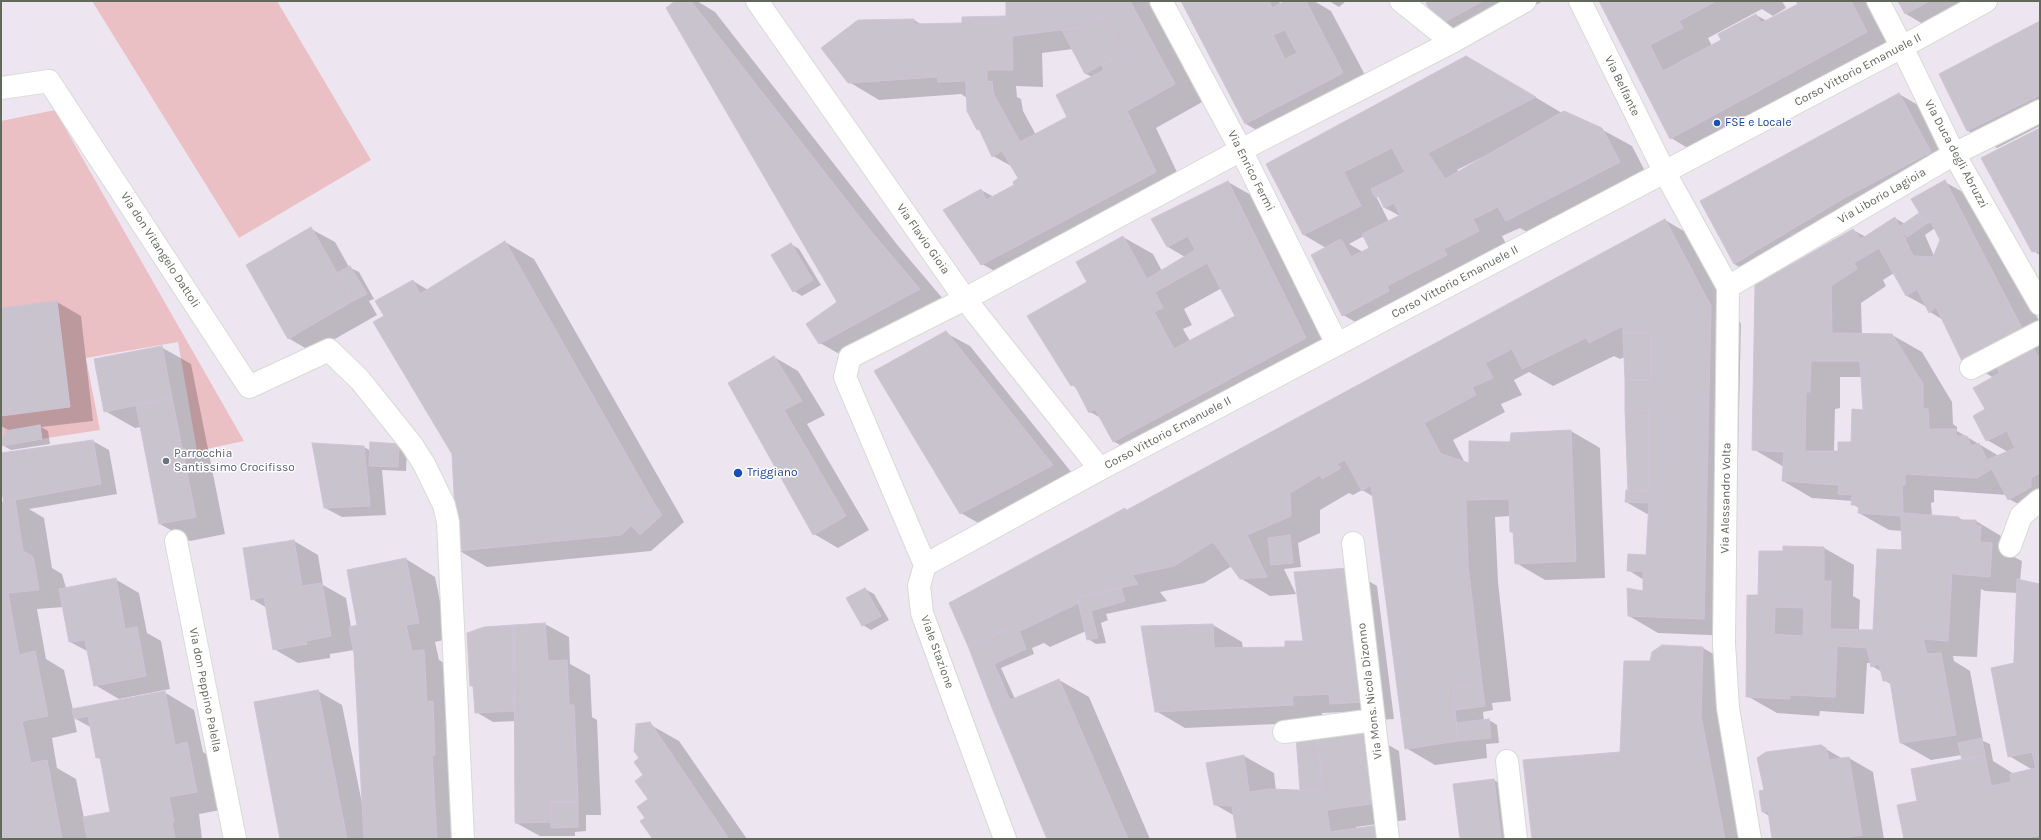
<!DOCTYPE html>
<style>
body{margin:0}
#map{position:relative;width:2041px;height:840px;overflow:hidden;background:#ede6f1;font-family:Karla,sans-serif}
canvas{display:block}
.frame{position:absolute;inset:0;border:2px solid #63685d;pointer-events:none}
</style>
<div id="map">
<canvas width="2041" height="840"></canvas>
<div class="frame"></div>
</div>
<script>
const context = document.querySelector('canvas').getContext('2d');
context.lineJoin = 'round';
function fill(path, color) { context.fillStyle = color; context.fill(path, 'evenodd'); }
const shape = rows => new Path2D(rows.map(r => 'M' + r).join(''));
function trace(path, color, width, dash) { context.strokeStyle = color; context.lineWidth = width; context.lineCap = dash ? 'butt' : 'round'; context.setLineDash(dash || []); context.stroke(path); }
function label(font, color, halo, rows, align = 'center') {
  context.font = font + ' Karla,sans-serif'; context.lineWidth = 3; context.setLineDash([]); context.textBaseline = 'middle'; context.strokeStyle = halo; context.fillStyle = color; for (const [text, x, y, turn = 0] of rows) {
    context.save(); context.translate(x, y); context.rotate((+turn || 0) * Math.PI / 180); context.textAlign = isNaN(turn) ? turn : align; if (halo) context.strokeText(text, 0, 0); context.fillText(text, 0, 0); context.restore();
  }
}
fill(shape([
 [92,1,277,1,371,160,239,238],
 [55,110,244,441,197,451,178,342,86,358,100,430,1,445,1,121]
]), '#ebc0c4');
fill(shape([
 [677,1,697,1,715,12,899,247,949,306,850,360,820,343,838,302],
 [1019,1,1150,1,1204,101,1156,128,1185,189,1012,281,982,264,981,190,994,197,1015,186,1020,178,1013,167,993,156,981,131,978,129,967,98,961,94,879,100,849,82,914,20,922,25,963,24,1007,17],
 [1073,49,1086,74,1092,77,1069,117,1036,135,1023,111,1021,99,1017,97,1016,86,1043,87,1042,53],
 [1182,1,1277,1,1282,4,1287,1,1314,1,1331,11,1373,90,1275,141,1246,124],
 [1329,1,1346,1,1339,7],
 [1432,1,1543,1,1469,42,1439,24],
 [1600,1,1782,1,1786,8,1773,16,1762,9,1708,38,1712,46,1756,15,1767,21,1799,4,1798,1,1871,1,1896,50,1701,156,1671,138],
 [1899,1,1991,1,1935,31,1906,14],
 [2040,22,2040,126,1997,148,1968,131],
 [1496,74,1562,113,1601,129,1632,146,1649,179,1536,237,1520,228,1502,236,1508,248,1373,332,1343,315,1326,248,1304,235,1268,164],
 [1483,157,1483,158,1459,172,1457,170],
 [1376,196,1381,199,1385,208,1400,216,1389,222],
 [1364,236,1370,248,1363,252,1349,244],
 [1899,94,1923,108,1954,165,1758,277,1734,264],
 [2040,129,2040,255,2033,251],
 [1228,182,1258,199,1335,355,1143,458,1113,441,1101,418,1090,412,1077,388,1072,385,1123,237,1153,254,1162,271,1185,257,1168,247],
 [1222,288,1237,316,1190,341,1183,329,1192,325,1184,309],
 [1945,182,1975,199,2040,323,2040,516,2009,499,2007,495,1934,490,1934,502,1931,503,1932,516,1959,518,1965,521,1976,521,2006,539,2010,555,2022,561,2020,581,2040,585,2040,839,1905,839,1919,801,1963,760,1962,755,1931,760,1901,743,1892,685,1884,680,1882,672,1872,666,1871,663,1867,663,1864,714,1820,711,1819,716,1777,713,1747,696,1759,596,1784,552,1784,547,1824,548,1854,565,1853,596,1860,600,1859,630,1874,631,1903,552,1903,531,1889,530,1859,513,1859,508,1852,504,1853,501,1812,498,1783,481,1784,467,1753,449,1853,230,1866,237,1895,218,1905,224,1919,215,1923,217],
 [1935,228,1941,240,1934,256,1925,235],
 [1894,273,1907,296,1927,307,1930,312,1943,320,1963,360,1994,378,1986,409,1987,440,2008,452,1999,456,1957,431,1957,427,1953,424,1952,402,1922,352,1892,335,1862,335,1861,303,1886,286,1883,280],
 [1840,377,1862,377,1864,411,1852,443,1839,452,1834,452,1835,409,1840,408],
 [1981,589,1985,591,2017,593,2009,756,2033,770,2014,774,1993,761,1990,744,1983,741,1970,671,1954,661,1953,656,1977,657],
 [1665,220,1694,237,1741,324,1734,636,1658,633,1629,616,1644,593,1644,580,1628,570,1647,556,1649,515,1626,502,1629,492,1625,357,1620,359,1614,356,1553,386,1529,372,1514,380,1522,395,1501,404,1505,412,1453,440,1465,463,1470,464,1511,443,1571,431,1600,448,1605,578,1545,580,1516,563,1514,533,1511,531,1510,516,1495,517,1498,582,1511,701,1492,703,1493,710,1483,712,1484,721,1489,720,1497,725,1499,743,1486,744,1487,758,1435,765,1406,748,1374,497,1362,490,1353,495,1349,493,1320,510,1320,533,1298,543,1301,567,1284,569,1296,594,1270,596,1240,578,1232,566,1204,583,1160,592,1167,601,1106,614,1108,620,1101,623,1106,643,1096,644,1088,639,1086,631,1050,647,1044,643,1032,648,1034,654,1001,668,1015,699,1059,680,1089,697,1150,839,1048,839,969,646,1125,509,1127,510],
 [311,229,335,242,349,267,359,272,374,299,369,301,377,315,312,352,288,338],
 [505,242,534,259,684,522,651,551,487,567,458,550,453,453,385,316,413,281,428,290],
 [791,244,799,249,821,285,802,296,794,291],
 [57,302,81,316,93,421,41,427,48,431,50,444,11,450,2,445,10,431,1,426,1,309],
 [946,333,970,346,1076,478,985,527,961,513],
 [161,347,191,364,225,534,190,541,160,524,141,427,135,428,105,411],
 [774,357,798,371,825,415,807,424,869,530,838,548,814,534,730,383],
 [93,441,109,450,117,494,29,509,44,518,52,568,62,574,66,588,115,579,139,593,147,633,161,641,170,689,119,699,95,685,89,652,70,642,64,607,37,609,46,659,64,670,73,710,164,692,194,710,203,752,217,761,226,809,199,814,202,839,1,839,1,503,7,502,1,484,1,454],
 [74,718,92,728,97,757,101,760,111,813,84,818,76,779,57,768,52,738,77,732],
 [399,445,407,450,406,471,382,470,386,515,342,517,325,508,364,447,371,451],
 [294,541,318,555,323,585,346,598,351,627,358,626,406,559,435,577,448,639,435,642,439,660,454,669,465,839,281,839,318,691,342,705,364,813,354,650,330,654,330,658,298,663,274,649,267,608,252,599],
 [1348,569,1377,586,1394,719,1360,721,1344,712,1322,713,1322,722,1185,728,1156,711,1213,625,1242,642,1243,649,1286,648,1304,642],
 [865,589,874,594,889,620,871,630,863,625],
 [545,624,569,637,570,664,590,675,592,717,597,720,601,815,586,815,586,831,575,832,575,836,540,836,516,823,516,721,493,722,476,712,474,687,471,685,484,628],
 [1662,646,1703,648,1733,665,1751,839,1533,839,1621,753,1651,662],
 [649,724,679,741,747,839,651,839,653,838,646,818,649,799,641,758],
 [1369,734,1399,751,1406,820,1356,827,1357,829,1379,826,1401,839,1238,839,1235,816,1214,804,1207,763,1244,756,1274,773,1276,791,1305,792,1301,789,1297,738],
 [1821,746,1843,759,1849,758,1873,772,1884,839,1773,839,1769,816,1763,812,1765,791],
 [1494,780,1518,794,1523,839,1461,839,1454,785]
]), '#0003');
const building = shape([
 [675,1,691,1,869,229,920,289,819,344,806,324,837,302,666,8,675,1],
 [1018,1,1130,1,1175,84,1127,111,1156,172,981,265,943,210,981,189,986,200,1014,185,1013,182,1018,178,1002,151,992,157,979,129,977,130,967,111,966,81,938,82,937,77,848,83,821,48,858,20,914,19,914,24,962,23,962,17,1006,16,1006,2,1018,1],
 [1103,16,1122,53,1102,65,1104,70,1056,95,1067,117,1020,142,993,93,992,81,987,82,987,70,1013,70,1012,36,1076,28,1103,16],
 [1181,1,1242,1,1243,3,1248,1,1269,1,1272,8,1285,1,1306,1,1343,73,1245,124,1181,1],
 [1285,30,1297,53,1285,59,1273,35,1285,30],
 [1430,1,1483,1,1439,25,1426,3,1430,1],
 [1599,1,1716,1,1679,21,1683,28,1650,45,1663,71,1721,40,1718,34,1756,14,1761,23,1798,4,1796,1,1851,1,1867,32,1670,139,1599,1],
 [1898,1,1930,1,1905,14,1898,1],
 [1103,16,1122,53,1085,74,1062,30,1076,28,1103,16],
 [2040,21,2040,95,1967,131,1939,74,2040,21],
 [1466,56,1536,97,1428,153,1445,179,1564,111,1602,128,1620,162,1506,221,1498,207,1473,219,1479,231,1444,249,1447,255,1387,286,1389,291,1342,316,1311,255,1341,239,1351,257,1369,248,1362,234,1400,215,1394,203,1384,208,1378,195,1375,197,1371,189,1405,172,1392,148,1344,172,1361,206,1303,235,1266,164,1466,56],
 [1899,93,1931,152,1846,197,1734,264,1700,201,1899,93],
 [2040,128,2040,251,2032,252,1981,158,2040,128],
 [1945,180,2023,330,1962,361,1936,307,1929,313,1917,289,1906,296,1879,248,1854,263,1857,269,1831,286,1832,333,1892,334,1923,384,1923,408,1928,409,1929,429,1956,429,1956,436,1967,436,1971,446,1979,443,1987,460,2015,448,2007,431,1986,441,1973,416,1985,409,1973,388,2000,373,1996,366,2010,359,2011,361,2034,349,2040,360,2040,473,2031,478,2031,487,2008,500,1992,469,1977,478,1905,474,1905,485,1902,486,1903,513,1959,517,1959,520,1976,520,1976,526,1981,526,1980,542,1992,543,1990,577,1954,574,1952,572,1948,641,1923,639,1927,654,1941,653,1956,735,1900,743,1890,681,1883,681,1879,664,1871,667,1867,648,1837,646,1835,697,1790,695,1790,699,1746,697,1747,595,1758,595,1759,551,1783,551,1783,546,1824,547,1824,581,1831,581,1830,629,1873,630,1877,549,1902,550,1901,516,1858,513,1859,505,1851,505,1852,495,1838,494,1839,485,1782,481,1784,452,1752,450,1755,285,1853,229,1861,239,1895,217,1913,256,1933,257,1940,240,1931,222,1926,224,1911,199,1945,180],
 [1811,361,1860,361,1863,410,1852,409,1851,442,1838,442,1838,451,1805,451,1806,392,1810,392,1811,361],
 [1775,607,1804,608,1803,636,1774,634,1775,607],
 [1228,181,1306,338,1113,442,1095,409,1089,413,1074,384,1071,386,1027,316,1087,282,1076,262,1123,236,1147,279,1195,250,1188,236,1167,247,1151,219,1228,181],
 [1207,263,1235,316,1174,349,1154,312,1163,308,1155,292,1207,263],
 [1919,213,1926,224,1907,237,1899,227,1919,213],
 [1665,219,1711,306,1704,619,1628,616,1627,588,1643,591,1643,571,1627,571,1628,554,1646,555,1649,503,1625,502,1626,490,1648,491,1649,411,1625,410,1625,380,1651,380,1651,333,1623,333,1623,326,1589,343,1586,338,1522,369,1512,349,1485,363,1493,378,1472,387,1476,395,1424,423,1441,454,1469,463,1469,441,1510,442,1511,433,1571,430,1576,561,1515,564,1513,532,1510,532,1509,499,1466,500,1468,565,1482,684,1453,688,1458,741,1405,749,1371,485,1362,491,1345,460,1337,464,1341,468,1322,479,1320,475,1290,493,1291,516,1247,535,1267,577,1240,579,1213,542,1174,566,1132,575,1138,584,1077,597,1079,603,1020,631,1017,625,968,646,949,603,1125,508,1125,511,1665,219],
 [311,227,353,301,288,339,246,265,311,227],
 [505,241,655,505,621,535,457,551,452,454,373,322,384,316,375,301,413,280,420,294,505,241],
 [791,243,813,280,793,292,771,255,791,243],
 [350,266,367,294,353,301,337,273,350,266],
 [57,301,70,407,1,416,1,308,57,301],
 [946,331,1053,465,960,514,874,371,946,331],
 [1623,333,1651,333,1651,380,1625,380,1623,333],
 [162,346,172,398,104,412,94,359,162,346],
 [774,356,802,401,784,410,846,516,813,535,728,383,774,356],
 [172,398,196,517,159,524,136,405,172,398],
 [1625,410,1649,411,1648,491,1628,491,1625,410],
 [40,425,42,439,1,446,1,436,6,435,5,431,40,425],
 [93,440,101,484,4,502,1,489,1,453,93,440],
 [370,442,399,444,398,467,369,466,370,442],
 [312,443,364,446,370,506,324,508,312,443],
 [15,500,23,551,32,556,34,560,39,590,8,593,19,655,35,651,48,716,22,721,31,763,47,760,62,839,1,839,1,502,15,500],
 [655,505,662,515,640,535,631,525,655,505],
 [1290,535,1293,563,1271,565,1268,538,1290,535],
 [294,540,302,586,322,583,331,636,306,641,307,644,273,650,264,597,251,600,243,548,294,540],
 [406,558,419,623,406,625,412,651,424,650,427,702,433,701,435,755,432,755,437,839,364,839,354,654,349,627,357,625,347,570,406,558],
 [1348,568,1364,702,1330,704,1329,694,1292,696,1293,705,1155,712,1141,626,1213,624,1214,648,1285,647,1285,641,1303,641,1294,572,1348,568],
 [116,578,125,629,137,627,146,676,94,686,85,640,69,642,59,589,116,578],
 [2017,579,2040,584,2040,835,2022,839,1904,839,1897,805,1917,801,1911,769,1985,755,1991,786,2011,782,2010,774,2036,768,2032,752,2008,757,1991,668,2014,663,2017,579],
 [865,588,881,616,862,626,846,598,865,588],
 [1121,588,1125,601,1091,611,1098,638,1087,640,1077,597,1121,588],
 [545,623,548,661,567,660,569,705,574,705,578,802,551,802,551,822,515,823,514,625,545,623],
 [514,625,514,711,475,713,473,686,470,686,467,633,484,627,514,625],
 [1017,625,1026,649,994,664,1010,700,992,708,968,646,1017,625],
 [1662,645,1703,647,1701,716,1725,839,1532,839,1523,760,1620,752,1624,661,1650,661,1652,652,1662,645],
 [1059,679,1128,839,1047,839,992,708,1059,679],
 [1482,684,1485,706,1455,710,1453,688,1482,684],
 [318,690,347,839,280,839,254,702,318,690],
 [165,691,175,745,187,742,197,792,169,797,174,822,172,822,175,839,87,839,83,817,110,812,100,757,96,758,88,716,74,719,72,709,165,691],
 [1489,719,1491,738,1458,741,1456,723,1489,719],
 [650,722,729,839,647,839,652,838,640,821,645,818,637,807,648,799,635,781,643,775,634,762,639,758,634,751,636,724,650,722],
 [1370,733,1377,803,1327,810,1330,832,1379,825,1381,839,1237,839,1232,806,1214,805,1206,763,1244,755,1249,792,1271,789,1323,791,1317,735,1370,733],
 [1317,736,1323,791,1300,790,1296,737,1317,736],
 [1982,738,1985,755,1962,760,1958,743,1982,738],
 [1821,745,1826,748,1829,760,1849,757,1862,835,1838,839,1772,839,1768,811,1762,812,1759,791,1764,790,1757,758,1766,752,1821,745],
 [1494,779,1501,839,1460,839,1453,784,1494,779],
 [551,802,578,802,578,827,551,828,551,802]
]);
fill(building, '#c8c3cc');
trace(building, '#cfc3d7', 1);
const street = shape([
 [757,1,965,299,1100,469],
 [1161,1,1241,150,1337,344],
 [1401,1,1452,42],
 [1580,1,1664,171],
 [1878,1,1902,47,1954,154,2040,304],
 [1,88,49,81,249,387,329,350,360,380,412,445,424,464,444,505,448,522,463,839],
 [1728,287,1954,154,2040,111],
 [1971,368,2040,332],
 [176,541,235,839],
 [1353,543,1388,839],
 [2010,546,2021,516,2040,500],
 [925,565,845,377,850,357,965,299,1241,150,1452,42,1525,1],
 [1284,732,1374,720],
 [1507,761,1516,839]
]);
const secondary = shape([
 [1664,171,1728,287,1724,643,1728,708,1750,839],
 [1005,839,922,613,919,586,925,565,1100,469,1902,47,1986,1]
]);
trace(street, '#d6dbd3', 24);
trace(secondary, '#d5dad0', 24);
trace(street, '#fff', 22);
trace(secondary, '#fff', 22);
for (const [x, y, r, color] of [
 [1717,123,4,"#1a4fb4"],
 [166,461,4,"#6b7280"],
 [738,473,5,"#1a4fb4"]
]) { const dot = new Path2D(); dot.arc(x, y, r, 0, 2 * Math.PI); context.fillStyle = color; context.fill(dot); trace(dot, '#fff', 1.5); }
label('12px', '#63685d', '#fff', [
 ["Corso Vittorio Emanuele II",1858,70,-28],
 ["Via Belfante",1622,86,64],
 ["Via Duca degli Abruzzi",1956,154,62],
 ["Via Enrico Fermi",1251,171,63],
 ["Via Liborio Lagioia",1882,196,-30],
 ["Via Flavio Gioia",923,239,55],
 ["Via don Vitangelo Dattoli",160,250,57],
 ["Corso Vittorio Emanuele II",1455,282,-28],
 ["Corso Vittorio Emanuele II",1168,433,-28],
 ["Via Alessandro Volta",1726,498,-89],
 ["Viale Stazione",937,652,70],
 ["Via don Peppino Palella",205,690,79],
 ["Via Mons. Nicola Dizonno",1370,691,-97]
]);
label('12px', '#164399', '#fff', [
 ["FSE e Locale",1725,123],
 ["Triggiano",747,473]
], 'left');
label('12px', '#5b616d', '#fff', [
 ["Parrocchia",174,454],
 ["Santissimo Crocifisso",174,468]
], 'left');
</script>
